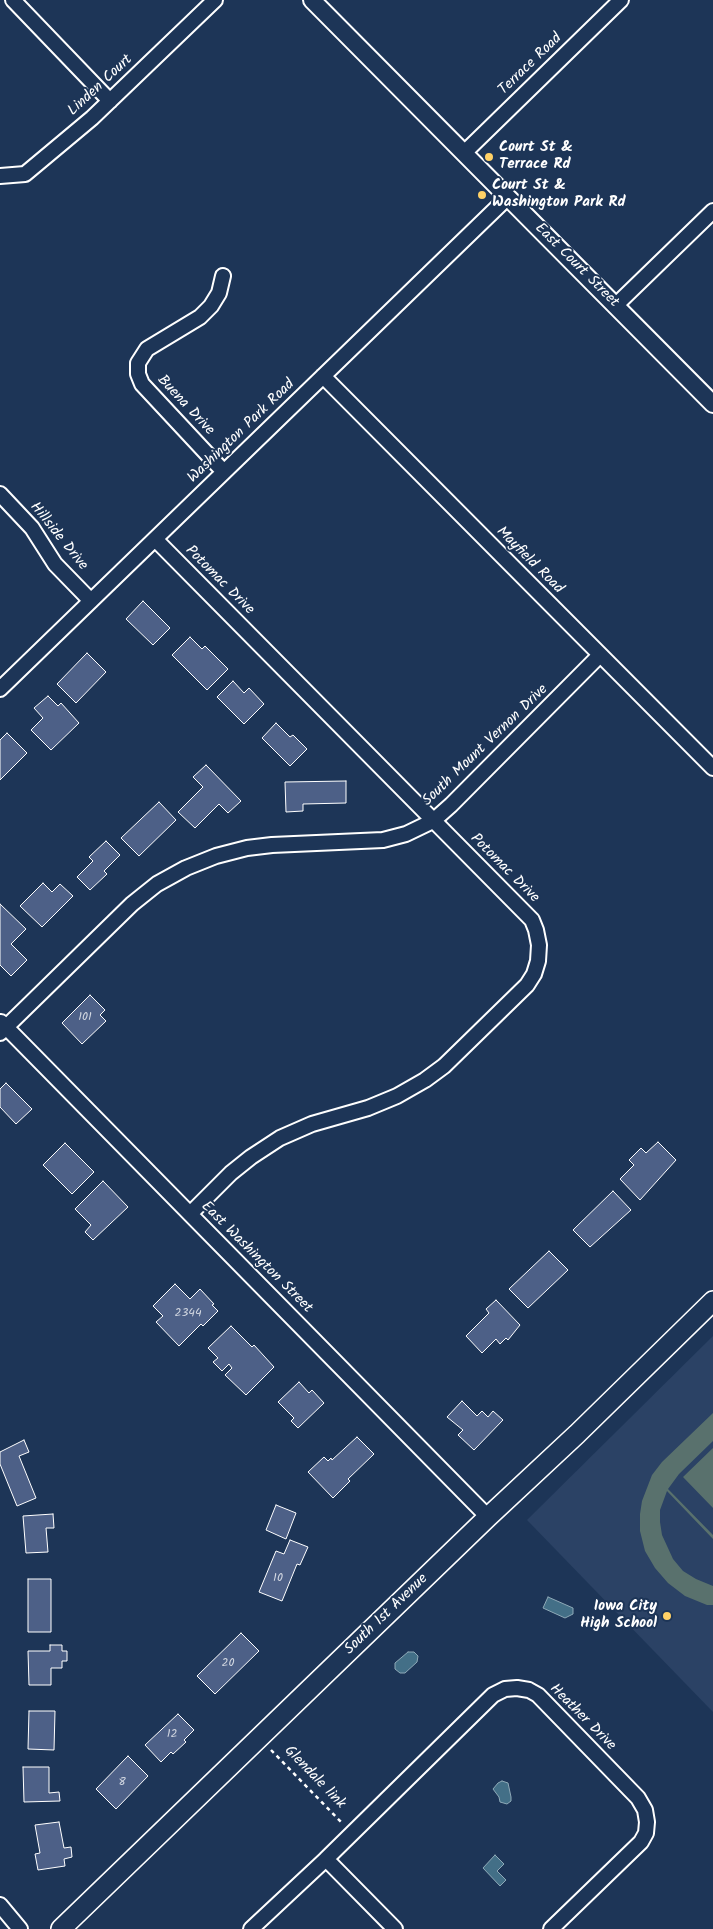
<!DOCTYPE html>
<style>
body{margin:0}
canvas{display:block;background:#1d3557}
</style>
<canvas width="713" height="1929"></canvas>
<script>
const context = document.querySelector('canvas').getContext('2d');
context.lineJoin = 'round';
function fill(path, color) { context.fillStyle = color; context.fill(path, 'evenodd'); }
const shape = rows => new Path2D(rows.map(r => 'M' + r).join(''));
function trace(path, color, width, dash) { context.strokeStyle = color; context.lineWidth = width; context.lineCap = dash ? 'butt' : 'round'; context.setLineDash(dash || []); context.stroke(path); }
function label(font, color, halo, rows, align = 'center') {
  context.font = font + ' Kalam,sans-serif'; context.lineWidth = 4; context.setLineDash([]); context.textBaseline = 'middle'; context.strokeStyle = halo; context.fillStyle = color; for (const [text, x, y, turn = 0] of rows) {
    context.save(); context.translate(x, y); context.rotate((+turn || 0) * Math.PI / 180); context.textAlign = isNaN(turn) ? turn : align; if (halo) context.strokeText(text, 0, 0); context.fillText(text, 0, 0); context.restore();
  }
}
fill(shape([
 [713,1336,713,1712,527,1520]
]), '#2b4265');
fill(shape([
 [713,1413,713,1441,679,1474,668,1489,713,1535,713,1539,667,1491,660,1510,660,1522,662,1535,673,1559,683,1571,696,1579,713,1586,713,1605,707,1605,685,1596,668,1583,655,1568,645,1551,640,1531,640,1514,642,1501,652,1475,662,1462],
 [713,1448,713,1508,683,1477]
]), '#59716d');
const water = shape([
 [548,1597,573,1608,573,1614,565,1618,543,1608,548,1597],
 [408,1652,414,1652,418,1656,417,1662,405,1673,400,1673,395,1669,395,1663,408,1652],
 [502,1781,508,1783,511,1797,511,1801,507,1804,500,1802,499,1797,493,1789,498,1783,502,1781],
 [495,1855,504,1864,497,1871,506,1880,500,1886,483,1868,495,1855]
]);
fill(water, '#436f87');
trace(water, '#8ea9b7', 1);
const building = shape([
 [143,601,170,628,153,645,126,619,143,601],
 [190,637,202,649,205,646,228,669,207,690,172,655,190,637],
 [87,653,106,672,76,703,57,684,87,653],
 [233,681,244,693,249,688,264,704,244,724,217,697,233,681],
 [48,696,58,706,61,703,79,723,51,750,31,730,43,718,34,708,48,696],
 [276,723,290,737,293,735,307,749,290,766,262,738,276,723],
 [7,733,27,753,0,780,0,740,7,733],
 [206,765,241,801,228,813,219,804,195,828,178,812,203,787,193,777,206,765],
 [346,781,346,803,303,804,303,811,286,812,285,782,346,781],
 [159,802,176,820,139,856,121,838,159,802],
 [106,841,120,855,104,871,107,874,90,890,77,877,93,861,89,857,106,841],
 [43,883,52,892,60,884,73,896,42,927,20,906,43,883],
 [0,904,26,929,11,944,27,960,11,976,0,965,0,904],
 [90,995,105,1010,100,1015,106,1021,82,1044,62,1023,90,995],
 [6,1083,32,1109,16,1124,0,1107,0,1089,6,1083],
 [658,1142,676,1160,640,1200,620,1179,634,1165,629,1160,641,1148,646,1153,658,1142],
 [65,1143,94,1172,72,1194,43,1165,65,1143],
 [103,1181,128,1207,93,1240,85,1232,91,1225,75,1209,103,1181],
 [613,1191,631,1210,590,1247,573,1230,613,1191],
 [549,1251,568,1270,528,1308,509,1289,549,1251],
 [175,1284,190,1299,200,1289,214,1304,212,1305,218,1311,203,1326,201,1324,179,1346,156,1322,163,1316,153,1306,175,1284],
 [496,1300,520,1325,508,1340,506,1338,500,1344,496,1339,482,1353,466,1336,489,1313,486,1309,496,1300],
 [231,1326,252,1347,254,1345,274,1367,246,1395,225,1375,232,1368,229,1364,222,1371,213,1362,218,1358,208,1348,231,1326],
 [299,1382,309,1393,312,1390,324,1403,298,1428,291,1421,294,1418,278,1402,299,1382],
 [462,1401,477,1416,482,1411,488,1417,493,1411,503,1420,474,1450,458,1435,463,1430,447,1417,462,1401],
 [357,1437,374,1454,348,1479,350,1481,333,1498,308,1472,324,1457,328,1461,331,1458,332,1460,357,1437],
 [24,1440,29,1452,19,1456,36,1498,17,1506,0,1464,0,1452,24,1440],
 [276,1505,296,1513,286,1539,266,1530,276,1505],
 [53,1514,54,1528,46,1528,48,1552,26,1553,23,1516,53,1514],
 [290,1540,308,1547,300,1565,297,1564,282,1601,259,1592,276,1551,284,1554,290,1540],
 [28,1579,51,1579,51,1632,28,1632,28,1579],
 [241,1633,259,1651,215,1694,197,1676,241,1633],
 [50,1645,62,1645,62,1651,67,1651,67,1661,62,1661,62,1668,51,1668,51,1685,29,1685,28,1651,50,1651,50,1645],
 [29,1711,55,1711,54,1750,28,1749,29,1711],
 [178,1714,194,1730,184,1740,186,1742,173,1754,171,1752,161,1762,145,1745,178,1714],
 [128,1756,148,1776,116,1809,96,1789,128,1756],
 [23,1767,49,1767,49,1793,59,1792,60,1801,24,1802,23,1767],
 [59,1822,64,1848,71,1847,72,1857,64,1859,65,1866,38,1870,35,1854,40,1853,35,1825,59,1822]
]);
fill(building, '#4d6087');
trace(building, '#fff', 1);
const minor = shape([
 [13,0,110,101],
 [464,153,621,0],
 [0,176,25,174,92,118,215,0],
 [223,276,219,293,211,306,200,317,147,349,138,363,138,374,142,384,224,472],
 [615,306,713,211],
 [323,376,713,768],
 [0,494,32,528,55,564,91,601],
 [155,539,532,920,536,930,539,945,538,961,534,974,527,985,444,1066,425,1080,397,1096,368,1108,312,1124,280,1138,251,1157,231,1173,190,1214],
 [0,689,508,197],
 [1,1022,488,1517],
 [0,1033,132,904,157,884,186,868,216,856,247,848,272,845,383,840,406,834,433,821,451,805,600,655],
 [326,1859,395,1929],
 [0,1905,20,1929],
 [251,1929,326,1859,493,1695,505,1689,517,1688,529,1690,538,1695,638,1798,645,1810,647,1822,646,1833,641,1842,551,1929]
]);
const tertiary = shape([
 [312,0,713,404]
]);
const secondary = shape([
 [61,1929,488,1517,577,1434,713,1301]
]);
trace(minor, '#fff', 18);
trace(tertiary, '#fff', 20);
trace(secondary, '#fff', 22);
trace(shape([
 [271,1750,342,1823]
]), '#fff', 2.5, [4, 4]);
trace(minor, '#1d3557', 14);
trace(tertiary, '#1d3557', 16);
trace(secondary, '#1d3557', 19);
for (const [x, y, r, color] of [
 [489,157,5,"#ffd166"],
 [482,195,5,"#ffd166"],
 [667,1616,5,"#ffd166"]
]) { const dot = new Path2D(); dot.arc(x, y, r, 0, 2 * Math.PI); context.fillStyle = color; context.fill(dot); trace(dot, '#1d3557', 2); }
label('12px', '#d2d7e1', null, [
 ["101",85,1018],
 ["2344",188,1314],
 ["10",278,1579],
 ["20",228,1664],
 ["12",172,1735],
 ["8",122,1783]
]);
label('15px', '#fff', '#1d3557', [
 ["Terrace Road",531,65,-44],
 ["Linden Court",101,86,-43],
 ["East Court Street",576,266,45],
 ["Buena Drive",185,406,47],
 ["Washington Park Road",242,432,-44],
 ["Hillside Drive",58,537,51],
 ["Mayfield Road",529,561,45],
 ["Potomac Drive",219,581,45],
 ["South Mount Vernon Drive",486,746,-44],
 ["Potomac Drive",504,869,45],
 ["East Washington Street",256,1258,45],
 ["South 1st Avenue",387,1615,-44],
 ["Heather Drive",582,1718,45],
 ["Glendale link",314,1778,46]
]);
label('bold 15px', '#fff', '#1d3557', [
 ["Court St &",499,148],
 ["Terrace Rd",499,165],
 ["Court St &",492,186],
 ["Washington Park Rd",492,203],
 ["Iowa City",657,1607,"right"],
 ["High School",657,1624,"right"]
], 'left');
</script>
